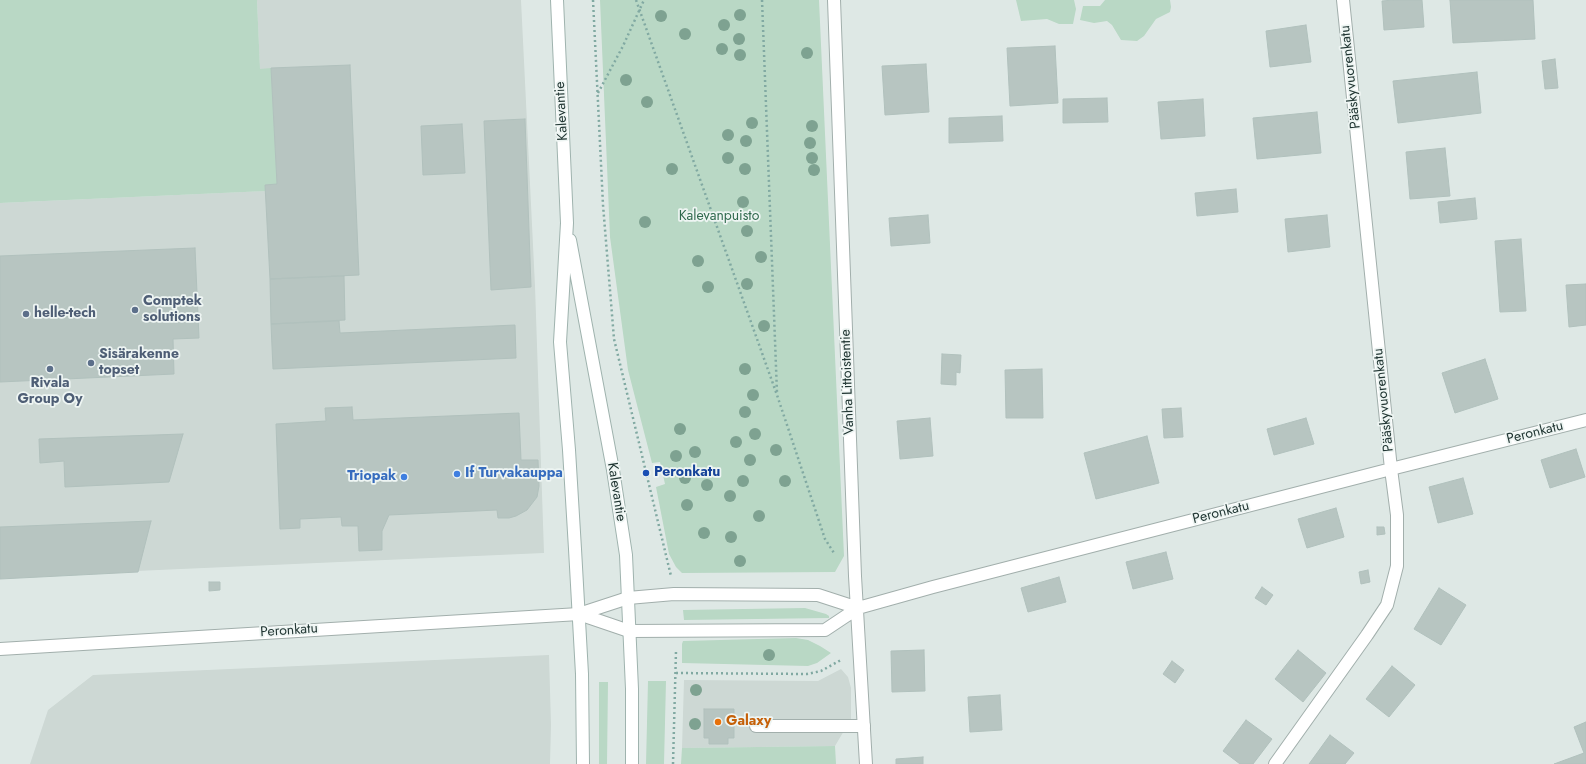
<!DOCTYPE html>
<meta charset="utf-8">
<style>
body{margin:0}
canvas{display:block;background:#dee8e5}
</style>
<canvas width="1586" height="764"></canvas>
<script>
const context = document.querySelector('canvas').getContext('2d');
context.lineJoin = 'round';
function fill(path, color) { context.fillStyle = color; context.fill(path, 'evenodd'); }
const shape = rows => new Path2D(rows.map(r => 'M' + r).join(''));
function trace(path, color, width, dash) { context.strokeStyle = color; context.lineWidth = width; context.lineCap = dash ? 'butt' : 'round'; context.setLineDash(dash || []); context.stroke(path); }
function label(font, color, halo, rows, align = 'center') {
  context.font = font + ' Jost,sans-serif'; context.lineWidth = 3.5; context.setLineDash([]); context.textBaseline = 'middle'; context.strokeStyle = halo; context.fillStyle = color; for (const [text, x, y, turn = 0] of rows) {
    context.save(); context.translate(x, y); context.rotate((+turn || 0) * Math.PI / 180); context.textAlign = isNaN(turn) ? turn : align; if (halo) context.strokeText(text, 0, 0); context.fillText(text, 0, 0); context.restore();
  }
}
fill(shape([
 [257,0,521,0,535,286,544,553,0,577,0,203,265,191],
 [549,655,551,725,550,764,30,764,48,710,93,675],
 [841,669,848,677,851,688,851,719,835,746,682,748,684,680,818,681]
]), '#cdd8d4');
fill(shape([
 [0,0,257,0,260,69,271,68,277,184,266,191,0,203],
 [600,0,819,0,844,556,835,572,682,573,676,567,669,554,656,487,665,484,660,462,652,463,628,370,610,237],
 [1016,0,1074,0,1076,9,1073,24,1059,24,1047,19,1021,21],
 [1105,0,1170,0,1171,7,1170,12,1156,19,1144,36,1137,41,1121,40,1112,25,1107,21,1094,23,1080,20,1083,6,1100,6],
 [805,608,826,614,829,616,829,618,684,620,683,610],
 [796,638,808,640,820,646,831,653,817,663,808,666,682,663,682,644,683,641],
 [648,681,666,681,664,764,646,764],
 [599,682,608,682,607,764,599,764],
 [835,746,836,764,681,764,682,748]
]), '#b9d8c5');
const building = shape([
 [1393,0,1422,0,1424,27,1384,30,1382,1,1393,0],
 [1450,0,1533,0,1535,39,1453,43,1450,0],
 [1306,25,1311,62,1270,67,1266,31,1306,25],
 [1055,46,1058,103,1010,106,1007,48,1055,46],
 [1555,59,1558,88,1545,89,1542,61,1555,59],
 [926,64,929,112,885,115,882,66,926,64],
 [350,65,359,275,270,279,265,185,277,184,271,68,350,65],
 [1477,72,1481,113,1398,123,1393,81,1477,72],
 [1107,98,1108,122,1063,123,1063,99,1107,98],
 [1203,99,1205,136,1161,139,1158,102,1203,99],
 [1317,112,1321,153,1257,159,1253,118,1317,112],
 [1002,116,1003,141,949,143,949,118,1002,116],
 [525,119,531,287,491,290,484,121,525,119],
 [462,124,465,173,423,175,421,126,462,124],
 [1445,148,1450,196,1410,199,1406,152,1445,148],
 [1236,189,1238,212,1197,216,1195,193,1236,189],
 [1475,198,1477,219,1440,223,1438,202,1475,198],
 [928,215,930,243,891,246,889,218,928,215],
 [1327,215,1330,247,1288,252,1285,219,1327,215],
 [1521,239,1526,311,1500,312,1495,241,1521,239],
 [195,248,199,338,173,339,174,374,0,382,0,256,195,248],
 [344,276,345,320,271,324,270,279,344,276],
 [1586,284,1586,325,1569,327,1566,285,1586,284],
 [339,321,340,333,515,325,516,358,273,369,271,324,339,321],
 [942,354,961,355,960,373,956,372,956,385,941,384,942,354],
 [1485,359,1498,399,1455,413,1442,373,1485,359],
 [1042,369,1043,418,1006,418,1005,370,1042,369],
 [352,407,353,420,519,413,521,460,538,460,539,486,537,497,527,510,516,516,509,518,498,518,497,510,389,515,382,531,382,550,359,551,358,526,342,526,341,517,300,519,300,528,280,529,276,424,326,421,325,408,352,407],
 [1181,408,1183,437,1164,438,1162,409,1181,408],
 [930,418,933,456,900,459,897,421,930,418],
 [1306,418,1314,444,1274,455,1267,429,1306,418],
 [183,434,169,482,65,487,64,461,40,463,39,439,183,434],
 [1147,436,1159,483,1096,499,1084,453,1147,436],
 [1576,449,1585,477,1550,488,1541,460,1576,449],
 [1463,478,1473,514,1438,523,1429,487,1463,478],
 [1336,508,1344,537,1307,548,1298,519,1336,508],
 [151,521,138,572,0,579,0,527,151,521],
 [1377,527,1384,527,1385,534,1377,535,1377,527],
 [1166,552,1173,579,1133,589,1126,562,1166,552],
 [1368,570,1370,582,1361,584,1359,572,1368,570],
 [1059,577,1066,602,1028,612,1021,588,1059,577],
 [209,582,220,582,220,590,209,591,209,582],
 [1262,587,1273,595,1266,605,1255,598,1262,587],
 [1439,588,1466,605,1441,645,1414,629,1439,588],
 [924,650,925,691,892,692,891,651,924,650],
 [1298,650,1326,673,1303,702,1275,679,1298,650],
 [1172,661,1184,670,1175,683,1163,674,1172,661],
 [1392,666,1415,685,1389,717,1366,699,1392,666],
 [1000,695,1002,730,970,732,968,697,1000,695],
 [704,709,734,709,734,738,728,738,728,744,709,744,709,738,704,738,704,709],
 [1246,720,1272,739,1253,764,1240,764,1223,751,1246,720],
 [1586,722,1586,764,1554,764,1584,753,1574,727,1586,722],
 [1330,735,1354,753,1345,764,1309,764,1330,735],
 [923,757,923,764,896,764,896,759,923,757]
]);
fill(building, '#b7c5c1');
trace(building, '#b1c1bd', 1);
const service = shape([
 [756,726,864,726]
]);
const minor = shape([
 [834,0,855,576,866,764],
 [579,614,629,631,825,630,858,608,933,587,1391,469,1586,420],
 [0,649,579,614,628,598,674,594,818,595,858,608],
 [1275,764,1367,635,1387,605,1397,566,1397,515,1391,469,1343,0]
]);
const secondary = shape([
 [557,0,567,223,560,342,569,450,575,549,582,674,583,764],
 [570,240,613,470,626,555,632,689,632,764]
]);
trace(service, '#a2afac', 14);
trace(minor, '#a2afac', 14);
trace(secondary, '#9fb3ae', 14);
trace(shape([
 [593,0,603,205,614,339,671,576],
 [636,0,777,395,825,539,834,553],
 [762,0,777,393],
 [598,93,623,46,644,0],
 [676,673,807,674,821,671,841,660],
 [673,764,676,651]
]), '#81a9a2', 2.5, [2, 3]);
trace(service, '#fff', 12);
trace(minor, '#fff', 12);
trace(secondary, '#fff', 12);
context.fillStyle = '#7ea291';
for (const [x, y] of [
 [740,15],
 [661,16],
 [724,25],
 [685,34],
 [739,39],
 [722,49],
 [807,53],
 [740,55],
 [626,80],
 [647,102],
 [752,123],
 [812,126],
 [728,135],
 [746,141],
 [810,143],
 [728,158],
 [812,158],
 [672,169],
 [745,169],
 [814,170],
 [743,202],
 [645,222],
 [747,231],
 [761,257],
 [698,261],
 [747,284],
 [708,287],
 [764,326],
 [745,369],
 [753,395],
 [745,412],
 [680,429],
 [755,434],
 [736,442],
 [776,450],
 [695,452],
 [676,456],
 [750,460],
 [685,478],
 [743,481],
 [785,481],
 [707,485],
 [730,496],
 [687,505],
 [759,516],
 [704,533],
 [731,537],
 [740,561],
 [769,655],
 [696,690],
 [695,724]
]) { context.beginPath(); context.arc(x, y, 6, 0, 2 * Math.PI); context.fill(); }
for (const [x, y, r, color] of [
 [135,310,4,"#5c6f8a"],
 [26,314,4,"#5c6f8a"],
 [91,363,4,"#5c6f8a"],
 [50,369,4,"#5c6f8a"],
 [646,473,4,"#1a4fb4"],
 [457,474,4,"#3f7fe0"],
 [404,477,4,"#3f7fe0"],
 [718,722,4,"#e8710a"]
]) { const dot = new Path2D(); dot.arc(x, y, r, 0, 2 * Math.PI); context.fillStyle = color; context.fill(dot); trace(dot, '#eef5f3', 1.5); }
label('14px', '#213633', '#eef5f3', [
 ["Pääskyvuorenkatu",1351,77,-96],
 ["Kalevantie",562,111,-93],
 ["Vanha Littoistentie",848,382,-92],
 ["Pääskyvuorenkatu",1384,400,-96],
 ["Peronkatu",1535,433,-14],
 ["Kalevantie",616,492,81],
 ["Peronkatu",1221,513,-14],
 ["Peronkatu",289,631,-4]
]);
label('14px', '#2f694d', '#eef5f3', [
 ["Kalevanpuisto",719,217]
]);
label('bold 14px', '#4e5e75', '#eef5f3', [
 ["Comptek",143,302],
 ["solutions",143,318],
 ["helle-tech",34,314],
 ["Sisärakenne",99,355],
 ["topset",99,371],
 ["Rivala",50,384,"center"],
 ["Group Oy",50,400,"center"]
], 'left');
label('bold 14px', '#164399', '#eef5f3', [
 ["Peronkatu",654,473]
], 'left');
label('bold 14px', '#366cbe', '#eef5f3', [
 ["If Turvakauppa",465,474],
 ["Triopak",396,477,"right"]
], 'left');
label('bold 14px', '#c56008', '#eef5f3', [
 ["Galaxy",726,722]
], 'left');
</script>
